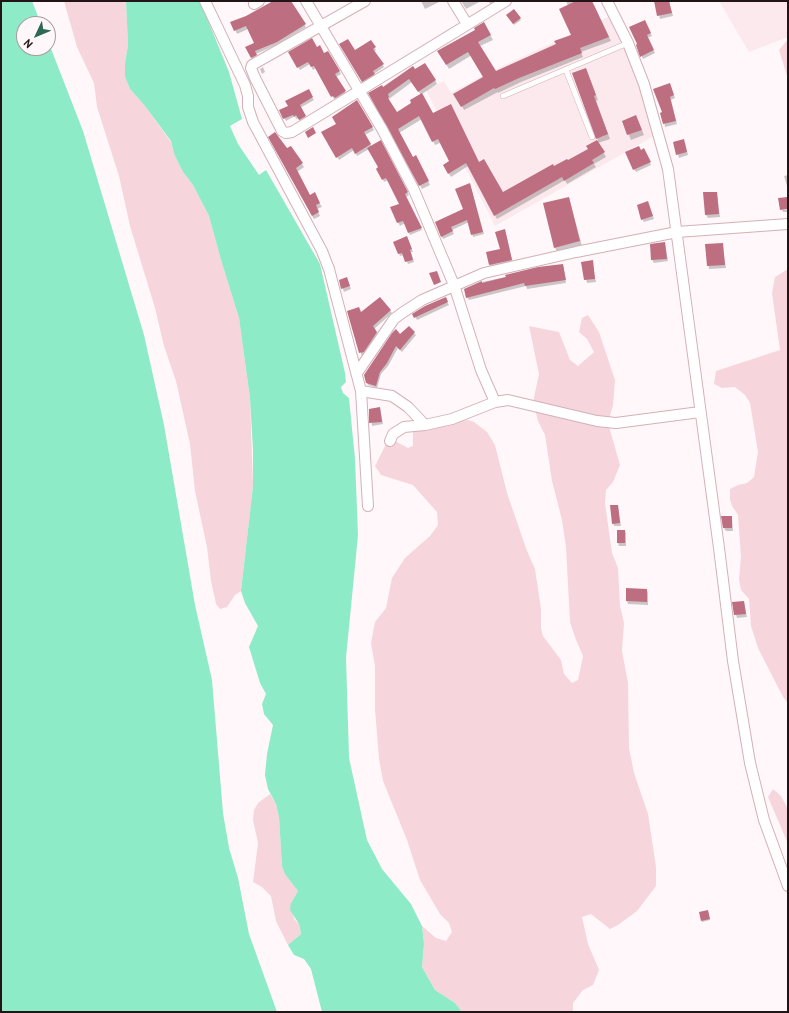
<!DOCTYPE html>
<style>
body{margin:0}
#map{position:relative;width:789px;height:1013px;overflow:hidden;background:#fff7f9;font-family:"PT Sans",sans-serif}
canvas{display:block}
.frame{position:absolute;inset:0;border:2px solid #211518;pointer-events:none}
.north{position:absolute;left:16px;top:16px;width:40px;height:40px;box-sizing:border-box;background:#fff7f9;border:1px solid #a69d9f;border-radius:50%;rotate:226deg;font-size:11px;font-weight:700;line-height:16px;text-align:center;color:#211518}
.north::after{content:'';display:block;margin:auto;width:14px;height:18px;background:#2d6955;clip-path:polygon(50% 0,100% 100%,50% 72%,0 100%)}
</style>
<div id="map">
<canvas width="789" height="1013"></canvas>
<div class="frame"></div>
<div class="north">N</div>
</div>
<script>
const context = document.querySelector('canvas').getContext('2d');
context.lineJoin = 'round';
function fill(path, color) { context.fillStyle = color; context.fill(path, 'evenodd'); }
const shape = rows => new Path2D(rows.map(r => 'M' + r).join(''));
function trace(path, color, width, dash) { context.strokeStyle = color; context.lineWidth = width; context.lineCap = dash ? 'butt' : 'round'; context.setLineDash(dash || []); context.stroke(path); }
fill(shape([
 [719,1,788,1,788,37,749,52],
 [610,16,625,45,641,86,654,136,495,226,426,90,444,81,451,93,488,73]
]), '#fbe9ed');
fill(shape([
 [64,1,126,1,128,45,125,63,125,77,130,89,145,106,171,142,174,154,183,172,193,185,209,216,221,260,239,318,250,398,253,486,241,591,235,595,227,607,220,609,216,604,211,581,207,547,195,491,190,444,176,381,164,346,155,308,130,226,119,176,97,107,94,83,77,47],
 [788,39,788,79,779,50],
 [788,269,788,703,783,697,758,648,751,626,749,599,741,590,739,579,741,557,738,515,732,506,730,499,730,489,738,485,747,483,754,477,758,452,750,403,745,395,735,387,722,388,714,384,716,371,780,350,772,293,775,277],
 [588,315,599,332,615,380,613,405,608,423,620,465,613,482,606,490,605,503,612,553,618,568,620,606,624,623,622,651,628,683,629,748,634,773,648,814,656,867,656,886,637,911,618,925,610,929,591,914,582,917,588,944,599,970,593,985,583,990,573,1003,573,1012,462,1012,455,1003,435,990,422,967,424,944,422,926,436,938,446,941,452,932,449,923,440,914,420,880,407,840,383,781,379,759,375,709,375,666,371,643,375,622,386,608,392,578,405,558,430,536,438,525,437,512,413,485,381,475,375,466,386,444,395,441,408,448,413,446,413,431,443,423,468,420,474,422,487,432,495,445,507,493,527,551,535,569,541,609,541,628,543,636,561,660,564,674,572,683,578,680,583,656,576,640,570,622,566,547,562,520,552,481,545,435,538,421,533,402,539,374,529,326,559,332,570,360,578,366,594,352,587,339,579,332,582,318],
 [773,789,781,796,788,809,788,844,768,797],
 [270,794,276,804,279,817,282,866,298,891,291,903,294,919,299,924,301,934,288,945,276,921,271,896,262,887,253,882,258,843,253,820,254,810,258,803]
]), '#f6d6dc');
fill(shape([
 [1,1,32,1,41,24,24,24,24,48,48,48,48,41,83,131,144,335,164,425,195,605,212,680,223,813,229,848,238,878,249,934,277,1012,1,1012],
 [126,1,200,1,229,72,242,119,230,126,238,144,259,175,266,170,320,264,345,373,346,382,341,387,343,393,349,398,355,459,358,535,346,658,349,758,367,840,382,869,411,904,422,926,424,944,422,967,435,990,455,1003,462,1012,322,1012,311,969,304,959,294,955,288,945,301,934,299,924,290,910,291,903,298,891,285,874,282,866,279,817,276,804,268,789,265,775,267,754,273,725,264,714,262,704,266,694,260,683,249,647,258,626,245,603,241,591,253,486,253,450,250,398,239,318,221,260,209,216,193,185,183,172,174,154,171,141,145,106,130,89,125,77,125,63,128,45]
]), '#8debc8');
fill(shape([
 [274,1,290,1,306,27,278,44,256,54,258,58,253,60,247,48,256,43,248,29,237,34,232,22,246,17],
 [421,1,439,1,439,2,425,9],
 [461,1,481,1,466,9],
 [488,1,500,1,492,6],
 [566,1,588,1,594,5,611,41,581,52,583,57,521,82,498,93,498,92,464,110,455,94,485,77,472,55,449,69,438,51,476,30,484,23,493,40,480,46,495,72,557,45,572,35,568,6],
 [669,1,673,16,660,19,656,2],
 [514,11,521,20,514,25,507,15],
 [646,24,652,36,647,38,655,53,643,59,637,45],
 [370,41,376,50,374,52,384,67,374,74,375,77,364,84,341,44,355,51],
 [317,48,324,55,328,52,341,74,336,77,347,95,337,100,336,98,334,99,316,68,313,70,310,64,300,70,289,52],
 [263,67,265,72,262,74,260,69],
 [415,71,435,80,437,84,422,94,433,114,479,163,502,193,567,162,589,149,588,147,598,141,588,74,598,100,596,101,610,139,598,143,606,157,594,164,596,167,567,184,565,180,497,219,468,166,451,177,444,165,450,162,440,143,435,145,422,119,399,133,412,158,416,156,430,185,422,189,370,93,383,88],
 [412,82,421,95,413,103,397,113,389,102,389,99],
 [671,87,675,98,671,100,677,124,665,127,663,113],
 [308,91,314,100,300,108,307,119,301,122,298,118,296,119,295,116,286,121,280,111,289,106],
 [357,101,374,130,365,135,372,147,380,142,409,195,406,197,422,230,410,235,405,223,400,226,391,208,400,204,388,180,384,182,383,179,380,168,369,149,357,156,354,150,339,160,323,133,337,124],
 [623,121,638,121,644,135,631,140],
 [270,137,287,150,291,147,304,167,297,172,310,196,314,194,322,207,317,209,320,216,314,219,311,214],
 [674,143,685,143,688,155,679,158],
 [646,153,651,165,636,172,634,169],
 [788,175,788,189,784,176],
 [470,184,484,234,473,237,469,222,452,230,454,234,443,239,436,223,464,209],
 [717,193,720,217,708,218,706,215],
 [569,198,582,246,557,252,555,247],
 [648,203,654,219,644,222,642,219],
 [782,210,788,210,788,212,783,212],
 [505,230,513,263,491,268,490,265,501,250],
 [408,240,413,252,411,252,414,262,408,264,404,255,400,256,394,242],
 [665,243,668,261,654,263,652,260],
 [722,244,726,268,709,269,706,245],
 [592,261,596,282,587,283,582,262],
 [563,265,566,283,527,289,526,286,469,300,467,297,482,282],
 [340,281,348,281,351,289,344,292],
 [380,298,392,313,374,329,378,335,365,354,361,355,361,313],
 [445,298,449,305,417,320,414,314],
 [414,333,416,335,402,352,398,348,388,366,381,374,377,388,368,385,367,382,400,336],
 [380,408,383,424,372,426,370,409],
 [618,506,621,526,614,526,613,523],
 [732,517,733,531,726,531,724,528],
 [618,531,625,531,626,533,626,546,619,546,618,543],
 [647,590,648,593,648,605,628,604,627,601],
 [744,602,747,617,737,618,733,603],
 [708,913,710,920,702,922,702,921]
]), '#0003');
fill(shape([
 [273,1,291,1,306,24,277,42,255,51,257,55,251,58,245,47,254,43,246,26,234,31,230,22,246,16],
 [576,1,592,1,609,37,580,48,582,53,519,78,495,89,494,88,461,107,453,94,483,77,468,52,446,65,437,51,475,30,474,28,484,22,491,35,478,42,496,71,556,44,554,41,571,35,559,9],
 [654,1,669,1,672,13,657,16],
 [514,9,521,18,513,24,506,15],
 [645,20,651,33,647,35,654,50,640,57,636,45,637,44,629,27],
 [312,38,317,47,320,45,324,53,328,51,340,71,335,74,346,91,335,98,333,96,331,97,314,66,311,67,308,62,297,68,288,52],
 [348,39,355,50,371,40,376,47,373,49,384,64,373,71,375,74,362,82,339,44],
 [425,63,436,80,418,92,409,79,388,94,389,97,388,98,397,112,411,103,410,100,422,93,433,113,451,104,479,162,484,159,503,192,553,164,554,166,567,159,568,160,588,149,586,146,597,140,605,152,592,160,594,163,564,181,562,177,494,216,466,163,448,174,443,165,449,161,438,139,432,142,419,116,398,129,413,157,416,155,429,181,419,186,368,93,382,85,383,87,413,66,415,69],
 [586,68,596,95,594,96,608,134,596,139,572,73],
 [670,83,674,95,670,97,676,121,663,124,660,113,662,112,653,89],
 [309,89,313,97,300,105,306,116,299,120,296,115,294,117,293,115,283,119,279,110,288,106,285,101],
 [357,100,373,127,364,132,371,144,355,154,352,148,336,158,321,132,336,124,332,117],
 [636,115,642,130,627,135,622,121],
 [313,127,316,133,308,138,305,132],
 [275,132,287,148,291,146,303,163,296,168,310,195,315,192,320,203,316,205,319,212,312,216,268,137],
 [684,139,687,152,676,155,673,142],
 [381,140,408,192,405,194,422,228,408,233,403,221,397,223,390,207,399,204,386,178,382,180,376,169,378,167,367,148],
 [639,146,641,150,644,148,651,162,633,170,625,152],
 [470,183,483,232,471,235,467,220,451,227,453,231,441,237,435,222,463,209,455,189],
 [703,192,717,192,719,214,705,215],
 [569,197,580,241,554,248,543,203],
 [788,197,788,209,780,210,778,198],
 [648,201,653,216,641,220,637,205],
 [505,229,512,260,489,265,486,252,500,249,495,232],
 [407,236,412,249,410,250,413,260,405,262,402,253,398,254,393,242],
 [665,242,667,259,651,260,650,244],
 [723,243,725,265,707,266,705,244],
 [593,260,595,279,584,280,581,262],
 [563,264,566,280,525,286,524,283,466,298,464,289,482,281,482,283,506,277,505,275,538,267],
 [437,271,441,282,434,285,429,273],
 [347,277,350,286,341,289,339,280],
 [380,297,391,310,373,326,377,332,364,352,359,353,347,311,359,307,361,312],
 [446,297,448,302,414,318,412,314,425,306],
 [409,326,415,332,400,350,396,346,387,363,380,372,376,386,366,383,364,375,392,333,396,329,400,334],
 [380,407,382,422,369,423,369,409],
 [610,505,618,505,620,523,612,524],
 [721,516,732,516,732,528,723,528],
 [617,530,625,530,625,543,617,543],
 [626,588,647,589,647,602,626,601],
 [744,601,746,614,734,615,732,602],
 [708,910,710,919,701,921,699,912]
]), '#bd6e81');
const service = shape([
 [566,70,592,137],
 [503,96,628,43]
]);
const minor = shape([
 [205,1,245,85,248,96,248,107,253,122,322,251,329,269,361,391,368,506],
 [306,1,382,129,414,190,454,285,481,370,495,402],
 [365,1,252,65,251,68,255,78,282,131,286,133,292,132,506,1],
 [453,1,467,24],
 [607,1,628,43,644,84,668,169,719,548,733,661,750,763,764,820,788,886],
 [254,4,259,1],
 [357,373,394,319,402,313,422,300,484,273,576,252,677,232,788,224],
 [361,391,392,396,408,407,425,425],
 [390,441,393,434,404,427,425,425,452,419,495,402,508,400,597,421,616,423,700,412]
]);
trace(service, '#d3b1b8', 6);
trace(minor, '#d3b1b8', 12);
trace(service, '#fff', 5);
trace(minor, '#fff', 10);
</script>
